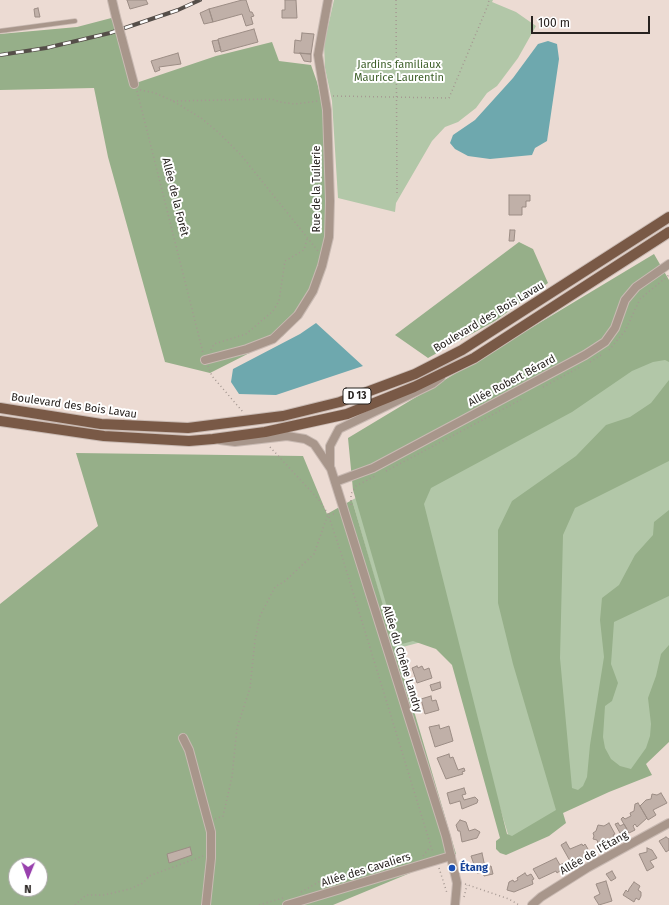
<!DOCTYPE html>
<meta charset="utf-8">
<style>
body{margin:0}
#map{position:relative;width:669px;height:905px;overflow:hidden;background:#ecdbd3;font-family:"Fira Sans",sans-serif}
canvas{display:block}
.north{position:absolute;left:8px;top:857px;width:40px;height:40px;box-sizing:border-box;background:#fff;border:1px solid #a9a7a5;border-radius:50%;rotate:181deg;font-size:11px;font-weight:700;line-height:16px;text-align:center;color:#27221f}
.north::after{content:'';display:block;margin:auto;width:14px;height:18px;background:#9840ad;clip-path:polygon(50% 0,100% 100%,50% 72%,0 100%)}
.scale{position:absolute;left:531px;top:16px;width:119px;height:18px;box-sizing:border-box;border:2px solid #27221f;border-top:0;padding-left:5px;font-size:12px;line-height:14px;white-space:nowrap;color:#27221f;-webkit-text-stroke:3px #fff;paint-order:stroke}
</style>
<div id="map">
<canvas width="669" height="905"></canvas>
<div class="north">N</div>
<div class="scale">100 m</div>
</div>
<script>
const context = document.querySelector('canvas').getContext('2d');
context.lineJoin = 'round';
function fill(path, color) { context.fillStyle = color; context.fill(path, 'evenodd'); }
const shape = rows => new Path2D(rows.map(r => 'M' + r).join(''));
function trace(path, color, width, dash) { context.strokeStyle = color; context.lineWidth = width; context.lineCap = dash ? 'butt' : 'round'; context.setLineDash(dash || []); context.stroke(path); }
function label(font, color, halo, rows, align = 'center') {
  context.font = font + ' "Fira Sans",sans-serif'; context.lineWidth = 4; context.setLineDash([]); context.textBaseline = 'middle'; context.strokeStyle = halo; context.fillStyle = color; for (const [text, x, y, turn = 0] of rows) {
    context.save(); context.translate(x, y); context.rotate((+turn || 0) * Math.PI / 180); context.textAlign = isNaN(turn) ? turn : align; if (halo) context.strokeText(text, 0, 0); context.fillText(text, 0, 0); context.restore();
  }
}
fill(shape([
 [334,0,493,0,492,2,516,12,536,26,518,58,497,86,487,93,476,108,458,122,445,127,432,141,396,203,395,212,338,198,332,101,325,68,324,44],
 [660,341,669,341,669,734,638,766,510,841,448,635,395,649,352,500]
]), '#b2c7a8');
fill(shape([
 [119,16,136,83,216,56,272,42,279,61,311,65,317,82,324,111,327,201,324,262,315,291,304,313,283,336,210,373,165,362,108,157,94,88,0,90,0,34,77,27],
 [519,242,533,249,548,283,495,321,428,358,395,335],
 [654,254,669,280,669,362,665,360,653,362,632,371,572,412,431,488,424,504,507,834,512,836,556,810,513,664,498,603,498,530,512,501,576,456,606,425,630,417,651,403,669,380,669,461,575,508,563,535,560,658,572,788,578,790,583,786,587,777,590,745,604,657,600,620,602,598,619,585,635,555,653,535,654,522,669,510,669,596,614,622,611,664,618,683,612,701,605,706,603,737,605,748,611,759,620,766,631,769,646,748,650,736,651,724,648,698,656,676,661,654,669,645,669,742,646,764,652,775,609,792,563,813,566,823,549,836,506,855,500,853,496,849,496,841,500,838,452,665,436,649,413,641,398,645,353,490,348,438],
 [76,453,303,456,327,514,352,500,456,854,333,905,0,905,0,604,98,526],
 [16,865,40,865,40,889,16,889]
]), '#96af89');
fill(shape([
 [548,41,557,44,559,59,547,141,535,148,532,155,490,159,468,156,455,149,450,143,453,135,475,120,513,78,538,44],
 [316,323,363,366,276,395,239,394,231,382,233,369,300,334]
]), '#6ea8ae');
const building = shape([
 [127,0,146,0,148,4,130,9,127,0],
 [242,0,246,0,250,12,252,12,254,16,251,17,253,24,246,26,242,14,213,22,209,9,242,0],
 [285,0,296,0,297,18,282,18,282,10,285,10,285,0],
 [38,8,40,17,35,17,34,9,38,8],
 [209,9,213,22,204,24,200,13,209,9],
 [254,29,258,42,221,52,218,39,254,29],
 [302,33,314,34,311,54,294,53,295,40,301,41,302,33],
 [218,40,221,50,215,52,212,41,218,40],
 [178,53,181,64,159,67,160,70,155,72,151,61,178,53],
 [300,53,311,54,311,62,304,61,300,53],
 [509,195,530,195,530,201,526,201,526,207,522,207,522,215,509,215,509,195],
 [510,230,515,230,514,241,509,241,510,230],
 [417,666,418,668,422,666,424,670,429,668,432,678,417,683,412,668,417,666],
 [440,682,441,688,432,691,430,685,440,682],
 [431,696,432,701,436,700,439,710,425,714,421,699,431,696],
 [439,725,440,729,449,726,453,741,435,747,429,727,439,725],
 [449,754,450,758,453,757,458,770,464,768,465,771,462,772,463,774,446,779,437,758,449,754],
 [464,788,466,794,462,795,464,800,475,797,478,800,477,803,462,809,460,801,450,804,447,793,464,788],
 [661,793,667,803,653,810,656,815,648,820,640,806,646,800,651,799,652,794,657,795,661,793],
 [638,803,647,818,637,827,635,824,633,826,635,830,629,833,621,819,623,817,625,819,631,816,630,813,634,811,635,804,638,803],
 [460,820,466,822,469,831,475,829,480,832,477,838,462,842,460,831,458,831,456,825,460,820],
 [609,823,615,834,613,835,615,838,607,843,602,841,598,843,597,840,593,839,594,836,593,833,596,831,598,825,604,826,609,823],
 [618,823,620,826,624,824,627,829,620,833,615,824,618,823],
 [666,837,669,839,669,850,666,852,659,841,666,837],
 [566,842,570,849,582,844,583,846,585,844,588,849,585,851,587,855,581,858,580,856,570,861,561,845,566,842],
 [190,847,192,855,169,863,167,854,190,847],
 [647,848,652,850,657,858,650,861,654,867,647,871,639,854,647,852,647,848],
 [482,853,485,867,491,866,493,874,484,876,483,872,477,873,471,856,482,853],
 [556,858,560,865,565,862,567,866,557,873,556,871,539,879,533,869,556,858],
 [612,871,616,878,611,881,606,874,612,871],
 [525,873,527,876,531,874,534,879,532,880,533,884,514,892,507,890,509,882,513,880,514,882,518,880,517,878,525,873],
 [606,881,612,901,599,905,594,897,600,894,596,884,606,881],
 [634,882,640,886,638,890,641,892,641,896,639,900,636,898,634,902,623,895,626,890,628,892,629,889,634,882]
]);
fill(building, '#c0b0a8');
trace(building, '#9c8d85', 1);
const service = shape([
 [0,31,75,21]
]);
const minor = shape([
 [112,0,116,17],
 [122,39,134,84],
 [205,360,247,349,273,339,298,315,313,291,322,266,329,237,330,201,327,110,318,55,328,0],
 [220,440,235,442,287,436,305,439,314,444,331,469,446,836,457,883,455,905],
 [330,466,330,446,339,429,432,384,441,377],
 [335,482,373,468,585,355,605,342,615,328,625,300,636,287,669,264],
 [183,738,189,750,211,832,211,858,206,905],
 [287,905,451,856],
 [532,905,541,897,587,868,669,823]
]);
const primary = shape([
 [0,408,101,424,188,428,283,416,340,402,415,374,462,350,669,217],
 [0,421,104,436,189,441,213,439,265,432,347,414,414,387,474,358,669,232]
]);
trace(service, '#c9bab3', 5.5);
trace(minor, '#c9bab3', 10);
trace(primary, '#c9bab3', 12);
trace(shape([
 [396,0,397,193],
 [140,90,155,93,173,101,201,118,218,132,241,155,318,251],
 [137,91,203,353],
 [333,96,449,98,488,5,489,0],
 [173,101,272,99,280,102,295,104,318,101],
 [211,350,214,344,246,334,273,311,279,301,285,261,304,250,307,239],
 [609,350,625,331,640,299,669,275],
 [590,362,601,355],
 [208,366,212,376,243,412],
 [543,387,580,367],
 [270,447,319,500,328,514,341,553,433,853],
 [386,471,524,398],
 [351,505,351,494,356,486,375,476],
 [215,819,223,816,232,777,237,728,250,688,255,640,260,616,275,587,285,581,314,554,328,514,337,514],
 [423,856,430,847],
 [439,868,447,893],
 [465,884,509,899,519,905],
 [301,892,324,879,336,881,344,879],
 [464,897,467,885],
 [75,905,86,895,104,895,130,889,143,883,149,876,203,856],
 [259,905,283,898]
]), '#a59892', 1.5, [1, 3]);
trace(service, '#a8968b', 4);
trace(minor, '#a8968b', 8);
trace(primary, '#795946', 10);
const rail = shape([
 [0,55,46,48,110,33,178,10,200,0]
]);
trace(rail, '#554e49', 4);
trace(rail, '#fff', 2.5, [8]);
const minorBridge = shape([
 [116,17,122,39]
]);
trace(minorBridge, '#c9bab3', 10, []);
trace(minorBridge, '#a8968b', 8);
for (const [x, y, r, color] of [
 [452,868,4,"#1a4fb4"]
]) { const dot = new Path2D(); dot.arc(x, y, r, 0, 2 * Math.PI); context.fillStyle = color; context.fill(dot); trace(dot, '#fff', 1.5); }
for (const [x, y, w] of [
 [357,396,28]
]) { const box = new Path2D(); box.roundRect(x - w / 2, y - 8, w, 16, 3); context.fillStyle = '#fff'; context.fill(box); trace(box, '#27221f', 1); }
label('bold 10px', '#27221f', null, [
 ["D 13",357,396]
]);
label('11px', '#3e602a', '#fff', [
 ["Jardins familiaux",399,65],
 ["Maurice Laurentin",399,78]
]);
label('11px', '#27221f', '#fff', [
 ["Rue de la Tuilerie",317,189,-90],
 ["Allée de la Forêt",175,197,76],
 ["Boulevard des Bois Lavau",489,317,-31],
 ["Allée Robert Bérard",512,381,-28],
 ["Boulevard des Bois Lavau",74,406,8],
 ["Allée du Chêne Landry",402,659,73],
 ["Allée de l’Étang",594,853,-30],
 ["Allée des Cavaliers",366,870,-17]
]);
label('bold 11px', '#164399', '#fff', [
 ["Étang",460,868]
], 'left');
</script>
